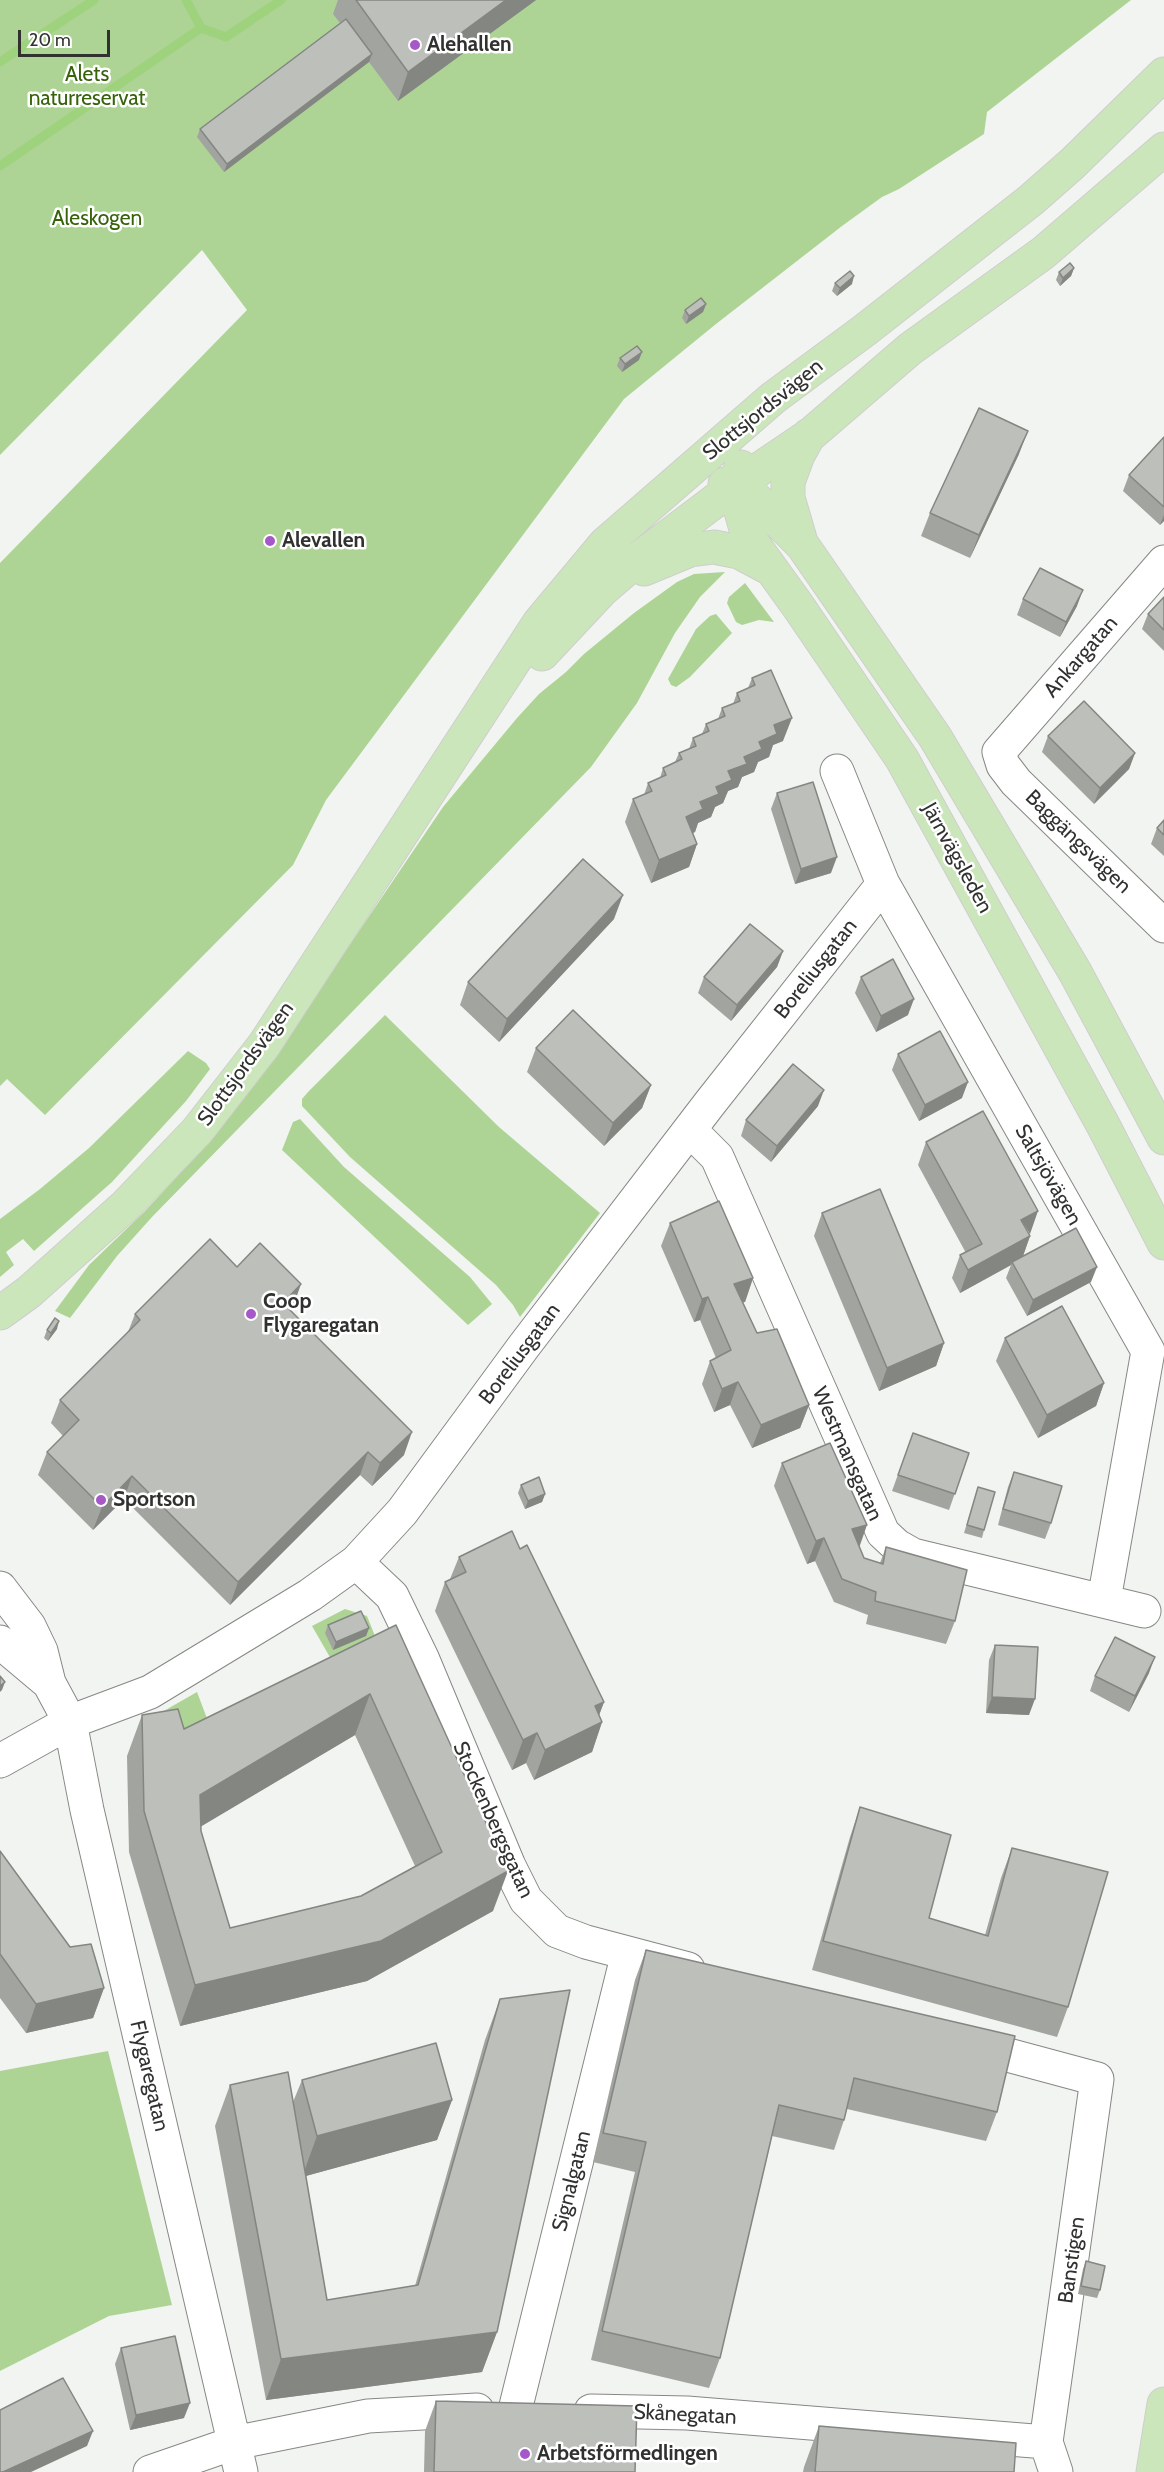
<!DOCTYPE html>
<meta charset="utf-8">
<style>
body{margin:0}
#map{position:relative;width:1164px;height:2472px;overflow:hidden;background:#f1f4f0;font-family:Cabin,sans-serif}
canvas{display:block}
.scale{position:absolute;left:18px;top:30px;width:92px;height:27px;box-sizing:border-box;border:3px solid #313230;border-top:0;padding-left:8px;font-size:18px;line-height:21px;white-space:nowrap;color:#313230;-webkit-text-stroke:4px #fff;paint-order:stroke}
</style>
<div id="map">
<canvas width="1164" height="2472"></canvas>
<div class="scale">20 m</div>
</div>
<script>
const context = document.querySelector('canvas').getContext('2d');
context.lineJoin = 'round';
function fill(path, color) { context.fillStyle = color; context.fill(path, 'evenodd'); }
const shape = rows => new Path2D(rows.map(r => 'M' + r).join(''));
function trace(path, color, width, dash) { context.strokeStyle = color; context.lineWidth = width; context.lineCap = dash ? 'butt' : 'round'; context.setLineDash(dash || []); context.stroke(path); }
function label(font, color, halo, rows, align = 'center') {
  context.font = font + ' Cabin,sans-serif'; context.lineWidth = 5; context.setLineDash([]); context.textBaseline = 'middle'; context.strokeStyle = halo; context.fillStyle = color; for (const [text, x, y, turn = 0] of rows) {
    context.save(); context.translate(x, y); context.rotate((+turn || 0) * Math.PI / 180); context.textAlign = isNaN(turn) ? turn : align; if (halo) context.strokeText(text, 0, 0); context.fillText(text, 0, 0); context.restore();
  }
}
fill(shape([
 [0,0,1131,0,987,112,984,134,899,189,882,197,842,226,716,324,624,399,326,800,293,865,45,1115,7,1079,0,1086,0,563,247,310,202,250,0,455],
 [725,572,700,597,675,633,637,703,591,767,152,1217,117,1256,70,1318,55,1311,89,1265,145,1211,209,1142,248,1091,300,1018,443,807,517,718,539,694,566,672,584,654,634,613,677,582,694,574],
 [745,583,774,622,759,620,742,625,736,622,727,603,729,597],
 [716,614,732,633,690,677,676,687,671,685,668,679,696,629,710,616],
 [385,1015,499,1127,600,1213,520,1317,513,1305,496,1285,350,1157,302,1106,302,1099,308,1092],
 [188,1051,206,1063,210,1069,186,1101,112,1182,34,1251,23,1239,6,1252,14,1265,0,1277,0,1219,40,1189,89,1148],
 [300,1119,344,1167,470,1277,492,1304,468,1325,282,1150,293,1122],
 [345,1609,367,1616,379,1646,335,1666,312,1626],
 [197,1692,208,1721,151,1744,148,1720],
 [108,2051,172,2305,109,2316,0,2371,0,2071]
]), '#add495');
trace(shape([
 [201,28,226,37,281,0],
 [0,62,94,0],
 [0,166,201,28,186,0]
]), '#9ed27d', 9);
const minor = shape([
 [1164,562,999,752,1003,765,1016,782,1164,926],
 [837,771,883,884,1148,1351,1104,1600],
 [690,1130,717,1157,883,1533,897,1546,913,1555,1144,1611],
 [356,1562,392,1596,423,1660,509,1866,526,1900,557,1931,586,1942,688,1969],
 [0,1588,29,1626,41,1651,49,1683,70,1722,87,1810,241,2472],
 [0,1642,49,1683],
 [0,1761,70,1722,150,1692,310,1595,356,1562,402,1512,524,1346,710,1103,883,884],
 [967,2044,1097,2079,1046,2442,1056,2472],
 [515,2410,628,1953],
 [591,2411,687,2413,1046,2442],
 [150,2472,234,2443,368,2416,477,2410]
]);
const major = shape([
 [741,467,736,485,738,501,746,529,754,545,798,606,902,759,1103,1125,1164,1243],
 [725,484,736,485,750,493,803,546,935,737,1075,972,1164,1138],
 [800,539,788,498,788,482,798,455,809,435],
 [644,569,690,550,714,547,739,552,769,568],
 [542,654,602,590,637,560,736,485,810,435,910,349,1043,253,1164,149],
 [0,1313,29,1292,125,1206,197,1131,264,1045,539,623,605,544,773,398,865,330,1031,200,1072,164,1164,74],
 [1153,2472,1164,2404]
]);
trace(minor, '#868884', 35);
trace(major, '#cececd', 35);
trace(minor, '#fff', 33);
trace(major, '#cce6bc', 33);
fill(shape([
 [338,0,536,0,398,101,369,62,224,172,197,137,200,129,340,23,333,14],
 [1074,268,1071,276,1060,286,1056,280,1059,272],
 [835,283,852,284,837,296,832,291],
 [706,304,703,312,686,324,682,318,685,310],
 [620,358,639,360,622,372,617,366],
 [1164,437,1164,521,1160,525,1123,491,1129,475],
 [1019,454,970,558,921,536,930,513],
 [1164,597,1164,651,1142,629,1148,614],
 [1023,599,1077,606,1060,637,1017,615],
 [752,678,783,741,773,745,769,757,758,762,754,772,742,777,738,787,728,791,723,803,715,807,711,817,698,823,695,832,693,833,697,844,689,867,651,883,625,822,633,799,644,795,648,783,660,778,663,768,675,762,679,753,689,749,693,738,702,734,706,724,718,719,722,708,733,704,737,693,748,688],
 [1048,736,1135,753,1129,769,1094,804,1042,752],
 [777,793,831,873,795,884,771,809],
 [1164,820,1164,856,1151,844,1157,828],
 [614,919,499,1042,460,1005,468,982],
 [783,951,777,967,731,1021,698,993,704,977],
 [861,977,908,1015,876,1032,855,993],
 [536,1048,651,1085,642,1108,604,1146,527,1072],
 [898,1054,962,1098,919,1121,892,1070],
 [818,1106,771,1162,741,1136,746,1120],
 [926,1142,1029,1234,1030,1236,1023,1256,1091,1282,1027,1316,1006,1278,1011,1265,960,1293,952,1278,960,1255,966,1253,918,1165],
 [822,1213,944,1343,936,1366,879,1391,814,1236],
 [670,1223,753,1278,745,1302,743,1302,757,1333,809,1405,800,1428,752,1448,730,1405,714,1412,702,1384,710,1361,716,1358,700,1320,694,1322,661,1246],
 [237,1267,293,1307,291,1310,404,1455,372,1486,360,1475,230,1605,124,1499,93,1530,38,1475,47,1452,63,1436,51,1423,60,1400,128,1332,135,1314],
 [57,1329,48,1341,44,1338,47,1330],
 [1005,1338,1104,1383,1096,1406,1038,1438,996,1361],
 [913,1433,969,1453,949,1510,892,1491],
 [782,1463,859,1546,864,1558,880,1563,886,1547,955,1621,946,1644,866,1624,868,1615,834,1602,815,1561,807,1564,774,1486],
 [1014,1472,1051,1523,1045,1539,998,1525,1008,1487],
 [521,1485,545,1494,542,1502,525,1509,518,1493],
 [978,1487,984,1530,982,1538,964,1533],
 [520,1549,604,1702,599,1715,602,1722,592,1752,534,1780,526,1763,512,1770,435,1611,445,1582,450,1579,459,1557],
 [328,1625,369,1628,366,1636,333,1650,325,1633],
 [396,1625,493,1911,367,1981,180,2026,129,1852,127,1756,142,1715,184,1729],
 [355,1735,415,1866,361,1896,230,1928,201,1831,201,1826],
 [995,1645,1029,1715,986,1713,989,1660],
 [1149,1673,1129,1712,1090,1691,1095,1676],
 [860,1807,929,1918,985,1935,1001,1878,1012,1848,1068,2007,1057,2037,812,1970,850,1837],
 [0,1851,70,1947,104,1988,93,2018,26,2033,0,1998],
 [646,1950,997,2112,986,2141,847,2109,844,2120,834,2150,772,2136,720,2358,709,2388,591,2360,635,2172,593,2162,635,1980],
 [500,1999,497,2332,482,2372,266,2400,215,2126,230,2085,293,2102,302,2080,452,2100,437,2140,306,2176,327,2300,415,2286,485,2040],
 [1086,2261,1100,2290,1097,2298,1078,2294,1083,2269],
 [121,2348,184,2418,130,2430,115,2364],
 [436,2401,635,2472,424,2472,425,2431],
 [819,2426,1014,2472,803,2472,804,2467]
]), '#a2a4a0');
fill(shape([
 [506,0,536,0,398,101,408,72],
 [372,54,369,62,224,172,227,164],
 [1074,268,1071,276,1060,286,1063,278],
 [854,276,852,284,837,296,840,288],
 [706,304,703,312,686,324,689,316],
 [642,352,639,360,622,372,625,364],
 [1028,431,1019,454,970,558,979,535],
 [1164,515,1164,521,1160,525],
 [1083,590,1077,606,1060,637,1066,622],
 [792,718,783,741,773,745,769,757,758,762,754,772,742,777,738,787,728,791,723,803,715,807,711,817,698,823,695,832,677,840,686,817,716,787,728,771,744,757,774,725],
 [1135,753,1129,769,1094,804,1100,788],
 [697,844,689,867,651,883,659,860],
 [837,857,831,873,795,884,801,869],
 [623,895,614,919,499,1042,507,1019],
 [783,951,777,967,731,1021,737,1005],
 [914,999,908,1015,876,1032,881,1016],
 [968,1082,962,1098,919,1121,925,1105],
 [651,1085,642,1108,604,1146,613,1123],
 [824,1090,818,1106,771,1162,777,1146],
 [1038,1211,1030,1234,1021,1220],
 [1030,1236,1022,1259,1012,1262,1011,1265,960,1293,968,1270],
 [1097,1267,1091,1282,1027,1316,1033,1300],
 [753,1278,745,1302,726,1307,734,1284],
 [301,1284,293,1307,275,1326,283,1303],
 [708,1297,700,1320,694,1322,702,1299],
 [59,1321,57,1329,48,1341,51,1333],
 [944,1343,936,1366,879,1391,887,1368],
 [738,1382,730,1405,714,1412,722,1389],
 [1104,1383,1096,1406,1038,1438,1047,1415],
 [809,1405,800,1428,752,1448,761,1425],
 [412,1432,404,1455,372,1486,380,1463],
 [368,1452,360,1475,230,1605,238,1582],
 [132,1476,124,1499,93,1530,102,1507],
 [545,1494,542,1502,525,1509,528,1501],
 [867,1525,859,1548,852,1529],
 [824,1538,815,1561,807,1564,816,1541],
 [369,1628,366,1636,333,1650,336,1642],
 [1155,1657,1149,1673,1129,1712,1135,1696],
 [5,1682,2,1690,0,1692,0,1686],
 [370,1694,355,1735,185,1836,200,1795],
 [992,1697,1035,1699,1029,1715,986,1713],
 [604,1702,595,1726,602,1722,592,1752,534,1780,545,1750,595,1706],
 [537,1733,526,1763,512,1770,523,1740],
 [508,1871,493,1911,367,1981,180,2026,195,1985],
 [104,1988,93,2018,26,2033,36,2004],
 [452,2100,437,2140,302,2177,317,2136],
 [497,2332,482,2372,266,2400,281,2359],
 [190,2403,184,2418,130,2430,136,2415],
 [93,2431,87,2446,31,2472,3,2472]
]), '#848682');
const building = shape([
 [356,0,506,0,408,72,356,0],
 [346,19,372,54,227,164,200,129,346,19],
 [1070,263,1074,268,1063,278,1059,272,1070,263],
 [850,271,854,276,840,288,835,283,850,271],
 [701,298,706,304,689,316,685,310,701,298],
 [637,346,642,352,625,364,620,358,637,346],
 [979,408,1028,431,979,535,930,513,979,408],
 [1164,437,1164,507,1129,475,1164,437],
 [1040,568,1083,590,1066,622,1023,599,1040,568],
 [1164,597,1164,630,1148,614,1164,597],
 [771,670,792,718,774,725,777,734,759,742,762,749,744,757,747,764,728,771,732,780,716,787,719,794,700,802,703,809,686,817,697,844,659,860,633,799,652,791,648,783,666,775,663,768,682,759,679,753,696,746,693,738,709,731,706,724,725,716,722,708,740,701,737,693,755,685,752,678,771,670],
 [1084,701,1135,753,1100,788,1048,736,1084,701],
 [813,782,837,857,801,869,777,793,813,782],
 [1164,820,1164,835,1157,828,1164,820],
 [583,859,623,895,507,1019,468,982,583,859],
 [750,924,783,951,737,1005,704,977,750,924],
 [893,959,914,999,881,1016,861,977,893,959],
 [573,1010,651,1085,613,1123,536,1048,573,1010],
 [940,1031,968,1082,925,1105,898,1054,940,1031],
 [793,1064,824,1090,777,1146,746,1120,793,1064],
 [983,1111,1038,1211,1021,1220,1030,1236,968,1270,960,1255,982,1244,926,1142,983,1111],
 [880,1189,944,1343,887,1368,822,1213,880,1189],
 [719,1201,753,1278,734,1284,757,1333,777,1329,809,1405,761,1425,738,1382,722,1389,710,1361,731,1350,708,1297,702,1299,670,1223,719,1201],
 [1076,1228,1097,1267,1033,1300,1012,1262,1076,1228],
 [210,1239,237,1267,260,1243,301,1284,283,1303,412,1432,380,1463,368,1452,238,1582,132,1476,102,1507,47,1452,79,1420,60,1400,140,1320,135,1314,210,1239],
 [1062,1306,1104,1383,1047,1415,1005,1338,1062,1306],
 [55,1318,59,1321,51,1333,47,1330,55,1318],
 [913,1433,969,1453,955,1494,898,1475,913,1433],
 [830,1443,867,1525,852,1529,864,1558,883,1564,886,1547,967,1570,955,1621,875,1601,876,1592,842,1579,824,1538,816,1541,782,1463,830,1443],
 [1014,1472,1062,1486,1051,1523,1003,1509,1014,1472],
 [539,1477,545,1494,528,1501,521,1485,539,1477],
 [978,1487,995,1492,984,1530,967,1525,978,1487],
 [512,1531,520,1549,527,1545,604,1702,595,1706,602,1722,545,1750,537,1733,523,1740,445,1582,466,1572,459,1557,512,1531],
 [361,1611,369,1628,336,1642,328,1625,361,1611],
 [396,1625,508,1871,381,1941,195,1985,144,1811,142,1715,178,1709,184,1729,396,1625],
 [370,1694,442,1852,361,1896,230,1928,201,1831,200,1795,370,1694],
 [1115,1637,1155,1657,1135,1696,1095,1676,1115,1637],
 [995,1645,1038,1647,1035,1699,992,1697,995,1645],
 [0,1676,5,1682,0,1686,0,1676],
 [860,1807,951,1835,929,1918,988,1936,1012,1848,1108,1872,1068,2007,823,1941,860,1807],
 [0,1851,70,1947,91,1944,104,1988,36,2004,0,1954,0,1851],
 [646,1950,1015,2036,997,2112,854,2078,844,2120,779,2105,720,2358,602,2331,646,2142,603,2133,646,1950],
 [570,1990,497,2332,281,2359,230,2085,288,2072,327,2300,418,2285,500,1999,570,1990],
 [436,2043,452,2100,317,2136,302,2080,436,2043],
 [1086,2261,1105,2266,1100,2290,1081,2286,1086,2261],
 [175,2336,190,2403,136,2415,121,2348,175,2336],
 [63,2378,93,2431,3,2472,0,2472,0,2410,63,2378],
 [436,2401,637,2406,635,2472,434,2472,436,2401],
 [819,2426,1016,2443,1014,2472,815,2472,819,2426]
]);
fill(building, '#bcbfba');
trace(building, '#848682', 1.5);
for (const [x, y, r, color] of [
 [415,45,6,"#a658c9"],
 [270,541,6,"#a658c9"],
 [251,1314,6,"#a658c9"],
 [101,1500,6,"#a658c9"],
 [525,2454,6,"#a658c9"]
]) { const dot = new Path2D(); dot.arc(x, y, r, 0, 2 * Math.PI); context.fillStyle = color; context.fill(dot); trace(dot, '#fff', 2); }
label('bold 21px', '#313230', '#fff', [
 ["Alehallen",427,45],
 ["Alevallen",282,541],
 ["Coop",263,1302],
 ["Flygaregatan",263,1326],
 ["Sportson",113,1500],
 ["Arbetsförmedlingen",537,2454]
], 'left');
label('21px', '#36630a', '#fff', [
 ["Alets",87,75],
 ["naturreservat",87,99],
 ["Aleskogen",97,219]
]);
label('21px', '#313230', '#fff', [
 ["Slottsjordsvägen",763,410,-39],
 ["Ankargatan",1081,657,-49],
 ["Baggängsvägen",1078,842,44],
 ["Järnvägsleden",957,858,61],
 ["Boreliusgatan",816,969,-52],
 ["Slottsjordsvägen",246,1064,-54],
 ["Saltsjövägen",1048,1175,60],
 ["Boreliusgatan",520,1354,-53],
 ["Westmansgatan",847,1454,66],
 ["Stockenbergsgatan",493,1820,66],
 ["Flygaregatan",149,2076,77],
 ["Signalgatan",572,2181,-76],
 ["Banstigen",1072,2260,-82],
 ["Skånegatan",685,2415,3]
]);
</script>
